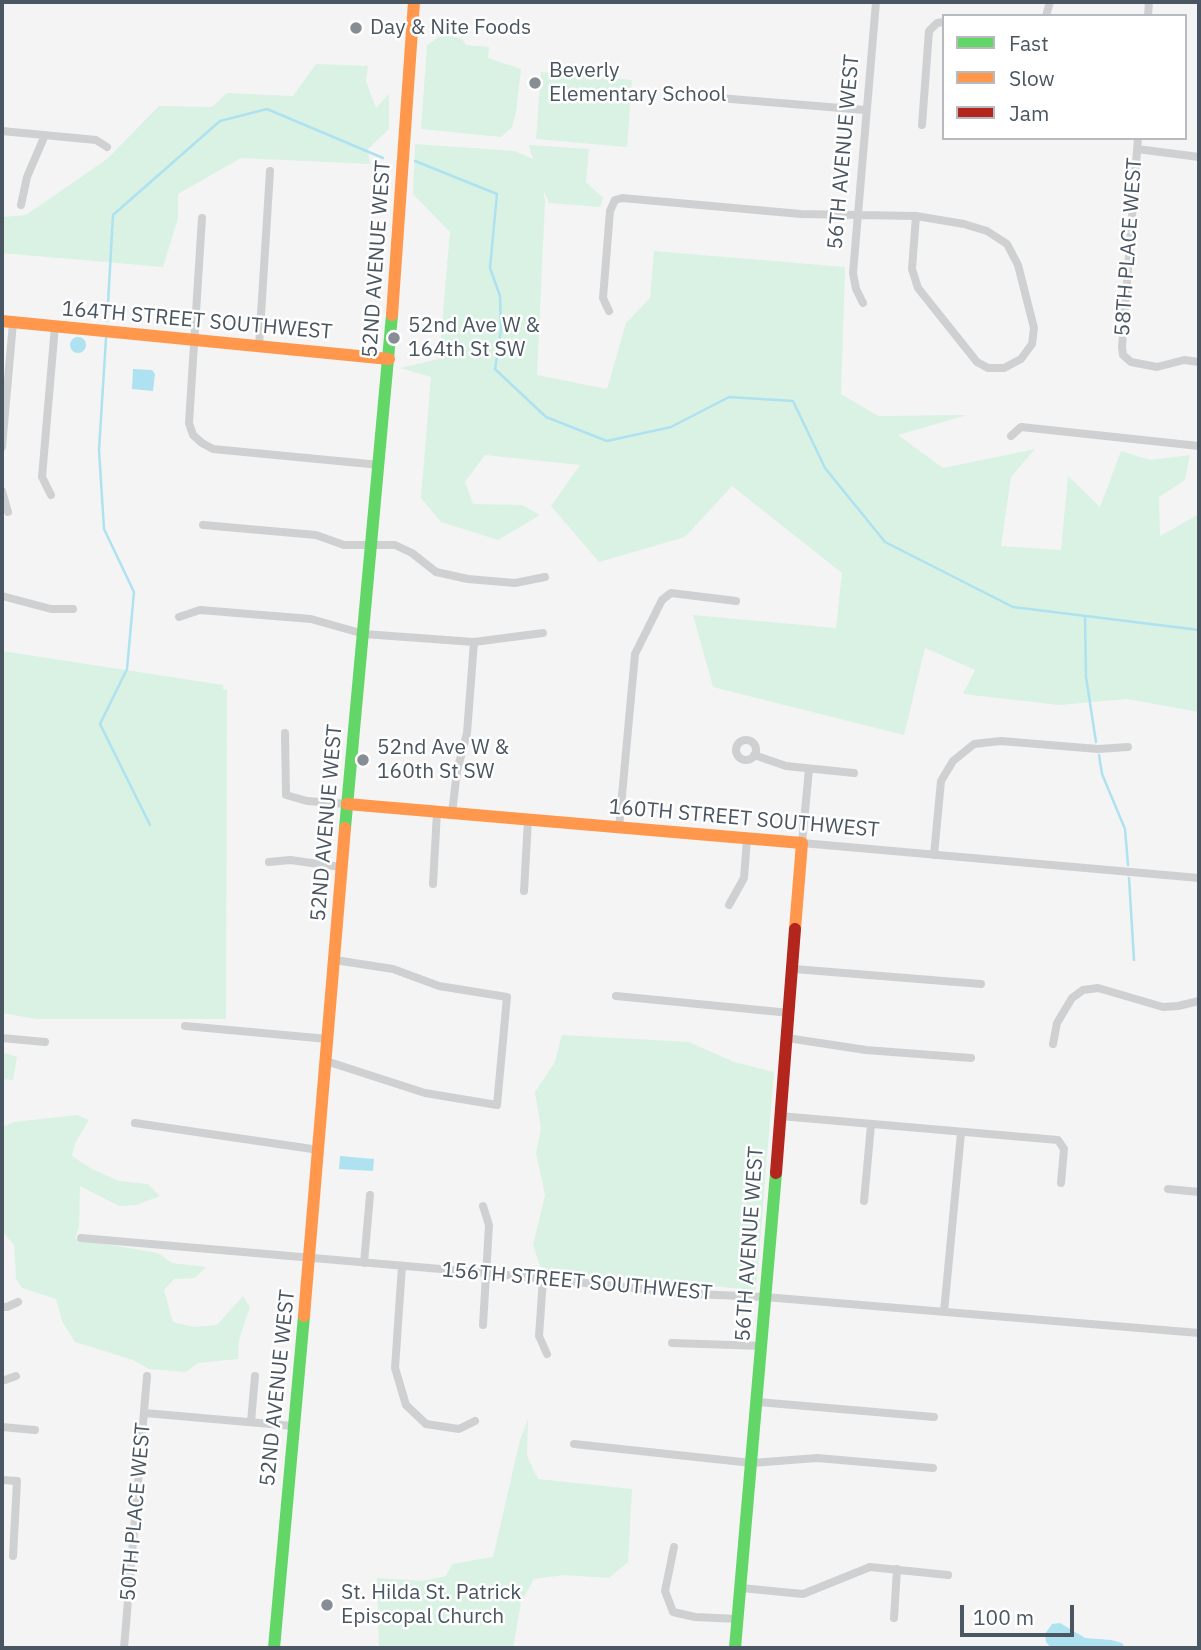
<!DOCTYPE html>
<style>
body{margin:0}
#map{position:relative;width:1201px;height:1650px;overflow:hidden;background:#f4f4f4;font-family:"IBM Plex Sans",sans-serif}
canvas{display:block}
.frame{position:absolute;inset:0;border:4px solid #4a5661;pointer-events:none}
.legend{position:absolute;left:942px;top:14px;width:245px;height:126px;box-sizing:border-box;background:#fff;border:2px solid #b7bbc0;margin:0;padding:9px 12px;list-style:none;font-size:21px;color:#4a5661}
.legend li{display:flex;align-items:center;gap:14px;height:35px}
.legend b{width:35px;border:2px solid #b7bbc0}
.scale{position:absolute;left:960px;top:1605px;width:114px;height:32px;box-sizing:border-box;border:4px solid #4a5661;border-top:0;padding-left:9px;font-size:21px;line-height:24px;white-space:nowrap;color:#4a5661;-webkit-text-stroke:5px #fff;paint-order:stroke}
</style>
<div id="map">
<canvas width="1201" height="1650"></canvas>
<div class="frame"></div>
<ul class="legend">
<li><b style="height:9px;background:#63d668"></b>Fast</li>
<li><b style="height:9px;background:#ff974d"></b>Slow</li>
<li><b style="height:9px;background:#b3261e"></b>Jam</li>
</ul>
<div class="scale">100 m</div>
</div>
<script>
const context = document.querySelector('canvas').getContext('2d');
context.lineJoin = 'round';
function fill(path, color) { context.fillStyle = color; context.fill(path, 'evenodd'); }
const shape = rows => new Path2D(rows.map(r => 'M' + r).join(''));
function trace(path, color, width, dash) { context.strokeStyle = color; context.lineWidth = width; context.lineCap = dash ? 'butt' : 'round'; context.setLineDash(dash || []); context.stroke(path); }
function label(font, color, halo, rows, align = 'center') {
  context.font = font + ' "IBM Plex Sans",sans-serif'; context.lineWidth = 5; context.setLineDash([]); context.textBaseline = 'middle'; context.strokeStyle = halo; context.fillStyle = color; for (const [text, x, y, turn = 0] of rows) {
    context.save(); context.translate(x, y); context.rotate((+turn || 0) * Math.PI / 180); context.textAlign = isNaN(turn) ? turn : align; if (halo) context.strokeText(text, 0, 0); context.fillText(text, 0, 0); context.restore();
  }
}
fill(shape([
 [445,33,462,39,466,45,489,47,488,58,521,69,516,113,512,127,501,137,421,129,427,45],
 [316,64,368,66,366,81,376,108,389,94,389,129,368,149,370,164,241,158,178,194,178,218,163,267,2,253,2,217,26,215,107,159,159,106,212,107,227,93,293,96],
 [541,72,632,80,627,147,536,139],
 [415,144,515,151,533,159,529,145,589,149,586,182,603,198,600,207,549,203,543,189,545,201,537,375,607,389,626,323,650,298,654,251,845,267,841,394,878,416,967,415,898,435,943,468,1035,449,1011,477,1001,546,1061,550,1068,476,1100,507,1121,451,1150,460,1190,455,1185,480,1159,497,1160,536,1199,514,1199,712,1127,699,1059,705,963,694,975,670,925,648,904,735,713,687,693,615,836,628,842,573,732,486,685,537,599,562,551,506,580,465,485,455,465,482,473,504,522,505,540,515,498,540,441,522,421,498,431,377,400,368,439,359,450,232,413,194],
 [2,651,223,685,223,689,227,690,226,1019,36,1019,2,1013],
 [562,1035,689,1042,734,1062,774,1072,756,1290,542,1271,533,1245,545,1195,536,1153,541,1129,535,1092,555,1062],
 [2,1052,17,1057,13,1080,2,1079],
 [77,1115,89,1120,75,1143,72,1156,90,1168,119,1181,148,1184,160,1196,136,1205,119,1206,80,1186,79,1226,75,1239,158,1253,172,1263,206,1267,195,1278,174,1279,164,1290,173,1322,194,1327,217,1325,243,1296,250,1307,239,1340,238,1359,198,1363,186,1372,149,1369,133,1360,75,1342,62,1321,56,1299,22,1288,16,1279,14,1245,2,1231,2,1127,14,1122],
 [528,1419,527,1456,538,1479,632,1489,628,1562,609,1578,564,1575,534,1579,521,1602,513,1648,379,1648,377,1578,423,1581,446,1576,452,1564,493,1557,520,1440]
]), '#d9f2e3');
fill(shape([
 '70 345a8 8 0 1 1 16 0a8 8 0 1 1-16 0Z',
 [133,369,152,370,155,374,153,391,132,389],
 [340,1156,374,1159,373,1171,339,1169],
 [1060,1623,1085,1638,1111,1640,1122,1643,1125,1648,1051,1648,1046,1642,1045,1634,1052,1624]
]), '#aee2f0');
trace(shape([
 [415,161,497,194,490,268,500,296,501,330,495,369,546,417,607,441,671,427,729,397,793,401,825,468,885,542,1013,607,1199,630],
 [107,321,113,215,220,121,267,109,383,158],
 [106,338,99,450,104,529,134,592,127,669,100,724,150,825],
 [1085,617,1086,677,1096,742],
 [1099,755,1102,774,1125,829,1128,865],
 [1129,878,1134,960]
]), '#aee2f0', 2.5);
trace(shape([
 [1046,16,1050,2],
 [1148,16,1149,2],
 [719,98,865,110],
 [922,125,929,31,937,23,944,22],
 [2,131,96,140,107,147],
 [1138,138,1122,347,1123,355,1131,362,1157,367,1184,360,1199,362],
 [1137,149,1199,157],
 [21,205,27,177,45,135],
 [202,218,189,423,193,435,202,443,213,449,380,465],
 [863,303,856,289,853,273,876,2],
 [609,311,603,298,610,211,615,200,622,198,801,214,916,216,964,224,987,231,1007,244,1018,265,1034,328,1032,344,1021,359,1004,368,988,368,977,362,918,288,912,269,916,216],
 [259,346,270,171],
 [1011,436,1021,427,1199,446],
 [2,447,13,323],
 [2,491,8,512],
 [51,495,42,477,55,326],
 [203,525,316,535,344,545,395,545,412,553,436,572,468,579,515,583,545,577],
 [2,596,51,609,73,609],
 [179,617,200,610,311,619,364,634,474,642,543,633],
 [285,733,286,795,307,801,347,804],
 '736 750a10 10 0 1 1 20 0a10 10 0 1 1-20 0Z',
 [754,755,786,766,854,773],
 [809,769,802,843,1199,878],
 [452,813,457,771,467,733,474,642],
 [619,828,635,654,662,600,671,593,736,601],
 [934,855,941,781,953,761,974,744,1001,741,1098,749,1128,747],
 [269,862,290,860,341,867],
 [433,884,437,812],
 [524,891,528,820],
 [729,905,744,878,747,839],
 [794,969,981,984],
 [616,996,790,1013],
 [185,1026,328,1039],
 [2,1038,45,1042],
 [787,1038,866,1050,971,1058],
 [1053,1044,1057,1023,1072,998,1083,990,1098,988,1163,1007,1178,1006,1199,1001],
 [326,1061,425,1093,497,1105,507,997,439,986,393,969,335,960],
 [780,1116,1058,1140,1064,1149,1061,1183],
 [135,1123,319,1150],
 [1168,1189,1199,1192],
 [864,1201,871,1125],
 [81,1238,487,1273,694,1294,765,1297,1199,1333],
 [364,1263,370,1195],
 [402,1266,395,1368,406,1405,426,1424,459,1429,475,1421],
 [543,1279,539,1336,547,1354],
 [2,1307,7,1307,18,1302],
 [944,1312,961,1133],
 [483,1325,489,1225,483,1206],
 [672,1343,762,1346],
 [2,1381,16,1376],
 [758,1402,934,1417],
 [145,1413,293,1426],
 [251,1422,255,1376],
 [2,1427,35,1430],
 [574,1444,752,1463,817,1458,933,1468],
 [2,1480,17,1481,13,1556],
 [674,1547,665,1591,673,1612,695,1617,738,1619],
 [741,1588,803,1594,870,1567,948,1575],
 [894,1618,897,1569],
 [124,1648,147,1376]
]), '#ced0d2', 8);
trace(shape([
 [345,828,392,315],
 [274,1648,304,1316],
 [735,1648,776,1173]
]), '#63d668', 12);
trace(shape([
 [392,315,414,2],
 [2,321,389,359],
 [347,804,802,843,795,929],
 [304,1316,345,828]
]), '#ff974d', 12);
trace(shape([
 [776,1173,795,929]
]), '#b3261e', 12);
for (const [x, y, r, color] of [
 [356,28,7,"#868d94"],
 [535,83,7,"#868d94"],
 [394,338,7,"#868d94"],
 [363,760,7,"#868d94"],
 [327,1605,7,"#868d94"]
]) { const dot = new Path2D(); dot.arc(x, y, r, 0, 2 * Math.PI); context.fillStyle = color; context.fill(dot); trace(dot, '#fff', 2.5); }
label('21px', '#4a5661', '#fff', [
 ["Day & Nite Foods",370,28],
 ["Beverly",549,71],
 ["Elementary School",549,95],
 ["52nd Ave W &",408,326],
 ["164th St SW",408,350],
 ["52nd Ave W &",377,748],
 ["160th St SW",377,772],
 ["St. Hilda St. Patrick",341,1593],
 ["Episcopal Church",341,1617]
], 'left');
label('21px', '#4a5661', '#fff', [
 ["56TH AVENUE WEST",844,152,-85],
 ["58TH PLACE WEST",1129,247,-86],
 ["52ND AVENUE WEST",377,259,-86],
 ["164TH STREET SOUTHWEST",197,321,5],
 ["160TH STREET SOUTHWEST",744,819,5],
 ["52ND AVENUE WEST",327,823,-85],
 ["56TH AVENUE WEST",750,1244,-86],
 ["156TH STREET SOUTHWEST",577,1282,5],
 ["52ND AVENUE WEST",278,1388,-84],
 ["50TH PLACE WEST",136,1512,-85]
]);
</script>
